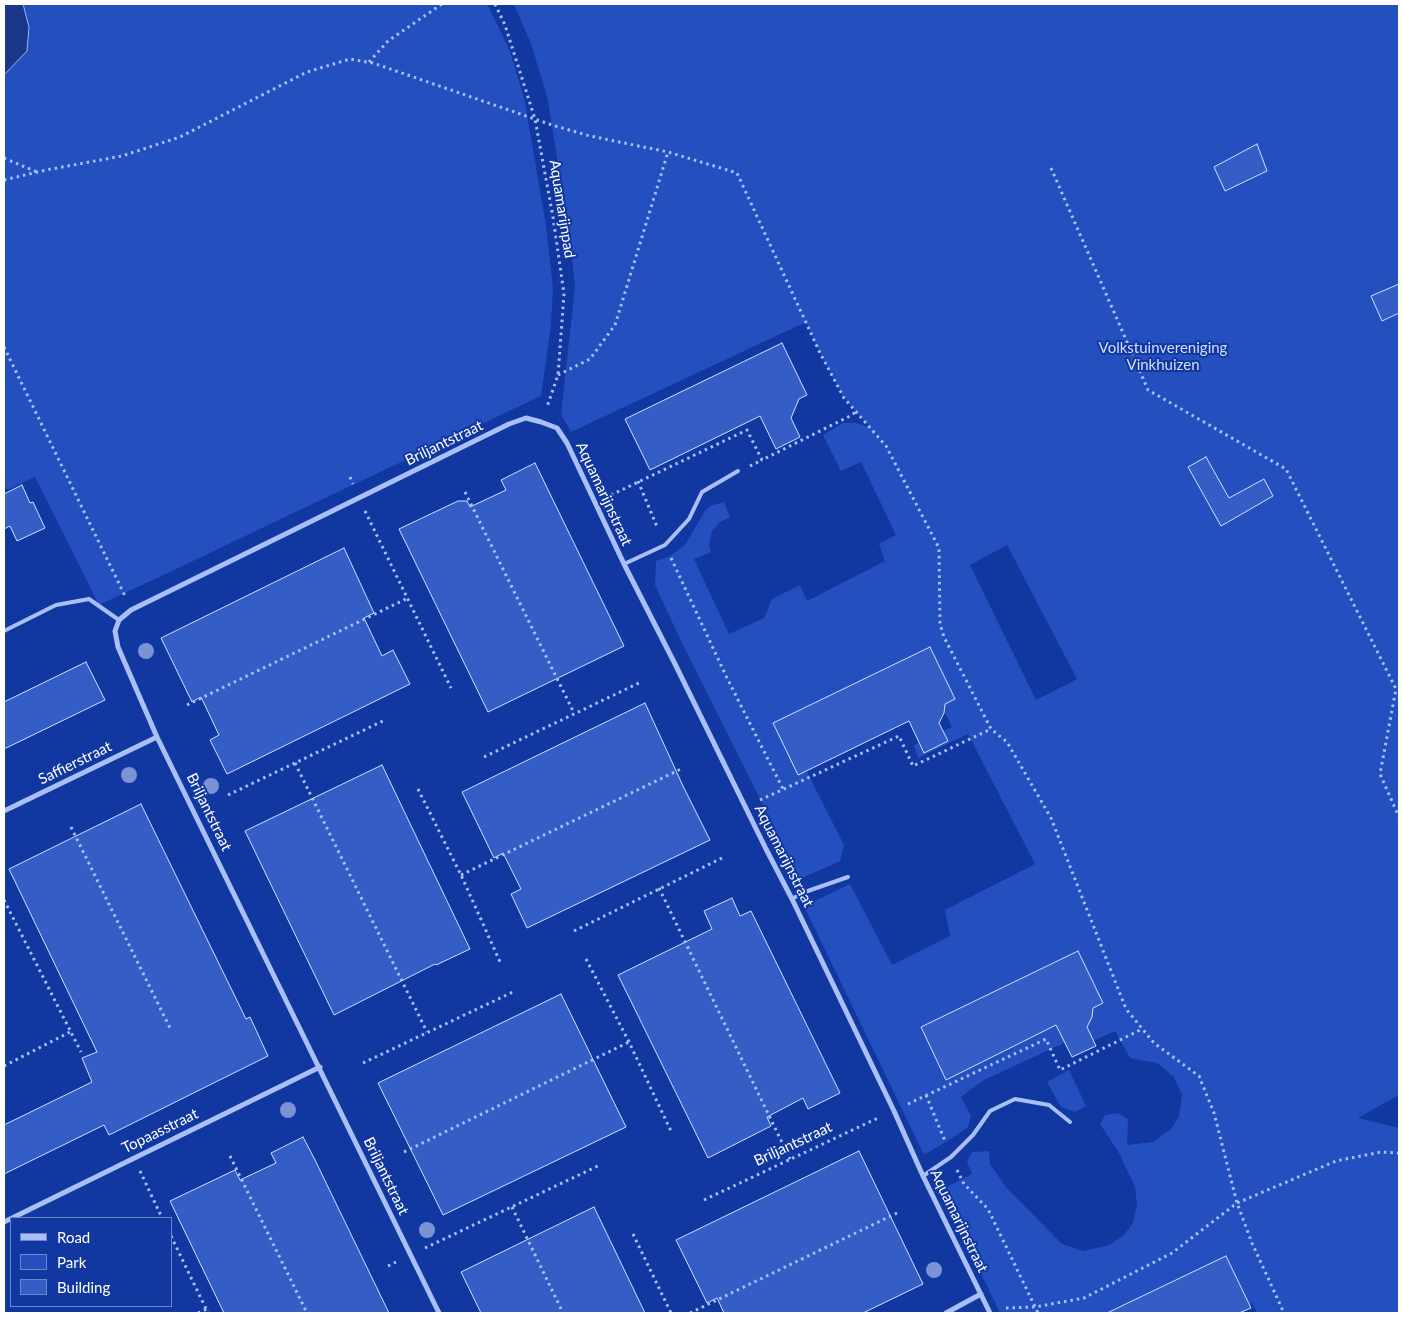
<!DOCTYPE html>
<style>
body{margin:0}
#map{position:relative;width:1403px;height:1317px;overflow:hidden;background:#1137a1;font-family:Lato,sans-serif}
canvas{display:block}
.frame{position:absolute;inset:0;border:5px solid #fff;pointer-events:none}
.legend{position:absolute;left:10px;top:1217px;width:162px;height:90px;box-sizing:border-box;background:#1137a1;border:1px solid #7087c7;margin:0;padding:6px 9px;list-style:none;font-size:15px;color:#fff}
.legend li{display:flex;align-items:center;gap:10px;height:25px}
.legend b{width:25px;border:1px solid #7087c7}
</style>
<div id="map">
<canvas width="1403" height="1317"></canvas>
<div class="frame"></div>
<ul class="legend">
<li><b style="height:6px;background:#a9bff5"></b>Road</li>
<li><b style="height:14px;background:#234fbf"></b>Park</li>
<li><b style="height:14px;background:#355dc6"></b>Building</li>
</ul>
</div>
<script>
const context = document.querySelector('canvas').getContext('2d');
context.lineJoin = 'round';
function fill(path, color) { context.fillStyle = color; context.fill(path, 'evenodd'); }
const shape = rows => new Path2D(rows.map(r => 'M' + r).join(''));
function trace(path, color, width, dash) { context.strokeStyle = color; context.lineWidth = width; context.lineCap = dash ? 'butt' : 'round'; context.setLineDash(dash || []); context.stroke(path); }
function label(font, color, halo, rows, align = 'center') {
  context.font = font + ' Lato,sans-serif'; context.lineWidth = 4; context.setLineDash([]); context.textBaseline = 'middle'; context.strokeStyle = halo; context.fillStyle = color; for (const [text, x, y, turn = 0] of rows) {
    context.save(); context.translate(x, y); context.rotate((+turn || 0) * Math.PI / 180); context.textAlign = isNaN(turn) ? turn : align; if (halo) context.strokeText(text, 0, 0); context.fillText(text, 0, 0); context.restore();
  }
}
fill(shape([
 [23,4,487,4,510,51,525,102,546,226,553,288,551,325,541,396,285,517,170,572,99,605,35,477,7,490,4,483,4,75,27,51,29,27],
 [514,4,1399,4,1399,1095,1358,1118,1399,1128,1399,1313,1257,1313,1252,1303,1231,1313,1000,1313,941,1190,972,1174,967,1162,972,1152,989,1151,990,1164,1006,1187,1062,1244,1083,1251,1109,1245,1124,1235,1133,1223,1137,1204,1135,1187,1119,1153,1100,1124,1105,1115,1118,1113,1128,1119,1127,1145,1153,1142,1172,1128,1179,1116,1182,1095,1174,1077,1157,1063,1130,1058,1115,1031,1069,1052,1064,1043,984,1080,961,1097,971,1116,968,1127,951,1139,924,1155,804,906,850,884,892,965,950,936,945,910,1035,864,968,734,918,758,914,745,952,727,939,700,914,719,805,768,844,845,840,861,800,879,681,641,655,585,656,561,670,556,685,545,705,511,710,506,724,502,730,517,720,522,712,531,709,545,711,552,694,559,729,634,764,618,772,599,800,585,807,601,885,561,879,544,896,535,861,462,841,471,823,435,843,423,856,423,870,427,844,398,820,353,806,322,571,432,561,414,575,287,568,223,547,96,531,44],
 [1007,545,1077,679,1036,700,970,565],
 [1069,1070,1086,1106,1075,1112,1061,1107,1047,1082]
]), '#234fbf');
const water = shape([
 [4,4,23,4,29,27,27,51,4,75,4,4]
]);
fill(water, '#1b378a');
trace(water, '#9bb7f8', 1);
const building = shape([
 [1257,144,1267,171,1225,191,1214,167,1257,144],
 [1399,284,1399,313,1382,321,1371,296,1399,284],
 [782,343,807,395,799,399,791,418,800,437,776,449,760,416,650,470,625,419,782,343],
 [1206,457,1229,498,1264,479,1273,496,1221,526,1188,467,1206,457],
 [535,463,624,646,488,712,399,529,458,501,467,501,470,507,506,490,501,480,535,463],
 [22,485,30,503,33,502,45,528,17,541,10,526,4,529,4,494,22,485],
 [344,548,374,613,364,618,382,656,393,650,410,684,227,774,210,740,219,735,201,697,192,702,161,638,344,548],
 [930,647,955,699,945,704,944,713,939,723,948,741,924,753,909,721,798,775,773,723,930,647],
 [86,662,105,700,4,749,4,702,86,662],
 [645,703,683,786,710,840,527,928,511,894,521,889,503,853,494,858,462,792,645,703],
 [382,765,470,949,436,965,435,964,334,1015,245,831,382,765],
 [141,804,246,1019,250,1017,268,1056,109,1135,104,1125,4,1174,4,1125,92,1082,82,1058,97,1052,9,869,141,804],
 [732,898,740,916,751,911,840,1093,808,1109,803,1098,767,1117,771,1126,708,1158,618,975,712,929,704,911,732,898],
 [1078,951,1103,1003,1093,1008,1092,1017,1087,1027,1096,1046,1072,1057,1056,1025,946,1080,921,1027,1078,951],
 [561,994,626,1127,443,1215,378,1083,561,994],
 [303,1137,315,1160,389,1313,224,1313,170,1201,235,1170,240,1180,276,1163,271,1153,303,1137],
 [859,1151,923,1284,863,1313,724,1313,717,1298,707,1303,676,1240,859,1151],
 [594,1207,645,1313,481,1313,461,1272,594,1207],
 [1226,1256,1251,1308,1239,1313,1107,1313,1226,1256]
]);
fill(building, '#355dc6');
trace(building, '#d2dffe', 1);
trace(shape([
 [495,4,505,25,535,119,553,217,564,294,558,375,547,407],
 [369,62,388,41,442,4],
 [4,158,37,172],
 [1051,168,1148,390,1286,469,1396,689,1380,774,1399,817],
 [4,180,46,170,122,156,180,137,307,72,350,59,373,63,552,125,590,136,668,152,737,173,820,353,844,398,886,446,939,548,940,624,944,637,991,729,1007,742,1051,818,1126,1009,1154,1043,1199,1076,1214,1113,1237,1203,1252,1243,1284,1313],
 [4,347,125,596],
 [558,375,590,359,615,325,668,152],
 [750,466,762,460],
 [350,477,353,484],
 [638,481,658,529],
 [465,492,574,713],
 [611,495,747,430,762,460,848,417,856,412],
 [365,511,451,688],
 [671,558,727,678,783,789],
 [187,705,408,598],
 [484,757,641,682],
 [295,763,427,1032],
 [418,789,461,875,501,964],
 [228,795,385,720],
 [760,800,899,736,913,766,991,729],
 [71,827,170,1028],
 [461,875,681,769],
 [659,888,790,1159],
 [4,900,81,1052],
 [574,931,722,858],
 [586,959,629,1042,671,1131],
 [363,1063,513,992],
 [4,1066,70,1032],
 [926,1095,945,1141],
 [908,1104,1046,1039,1060,1070,1142,1029],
 [404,1152,629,1042],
 [230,1156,307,1313],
 [957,1170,964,1184,988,1209,1038,1313],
 [140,1171,162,1218],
 [704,1200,880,1117],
 [512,1207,563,1313],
 [633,1234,671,1313],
 [171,1236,208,1313],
 [425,1248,600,1165],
 [388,1266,396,1262],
 [1006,1308,1035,1307,1084,1298,1172,1253,1237,1203,1336,1161,1381,1152,1399,1153],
 [198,1313,207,1309],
 [690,1313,897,1213]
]), '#a9bff5', 3, [2.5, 4]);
trace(shape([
 [624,564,665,545,689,519,702,492,738,471],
 [4,631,56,605,89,599,119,620],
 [792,899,802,893,848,877],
 [923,1176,951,1157,973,1135,990,1111,1015,1099,1049,1105,1070,1122]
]), '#a9bff5', 4);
trace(shape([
 [4,811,157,737],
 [4,1222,320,1067],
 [439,1313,157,737,118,647,115,631,119,620,131,610,509,424,526,418,541,422,557,428,567,443,624,564,675,664,766,849,792,899,894,1111,923,1176,990,1313],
 [946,1313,981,1294]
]), '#a9bff5', 5);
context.fillStyle = '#7b93d4';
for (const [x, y] of [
 [146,651],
 [129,775],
 [211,786],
 [288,1110],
 [427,1230],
 [934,1270]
]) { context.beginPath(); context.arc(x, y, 8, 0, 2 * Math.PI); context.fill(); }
label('15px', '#fff', '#1137a1', [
 ["Aquamarijnpad",562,209,81],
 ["Briljantstraat",444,443,-26],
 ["Aquamarijnstraat",604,494,65],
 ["Saffierstraat",75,763,-26],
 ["Briljantstraat",209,812,64],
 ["Aquamarijnstraat",784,856,63],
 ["Topaasstraat",160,1131,-26],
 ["Briljantstraat",793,1144,-25],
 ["Briljantstraat",386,1176,64],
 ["Aquamarijnstraat",959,1221,64]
]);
label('15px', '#d2dffe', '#1137a1', [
 ["Volkstuinvereniging",1163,348],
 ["Vinkhuizen",1163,365]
]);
</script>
